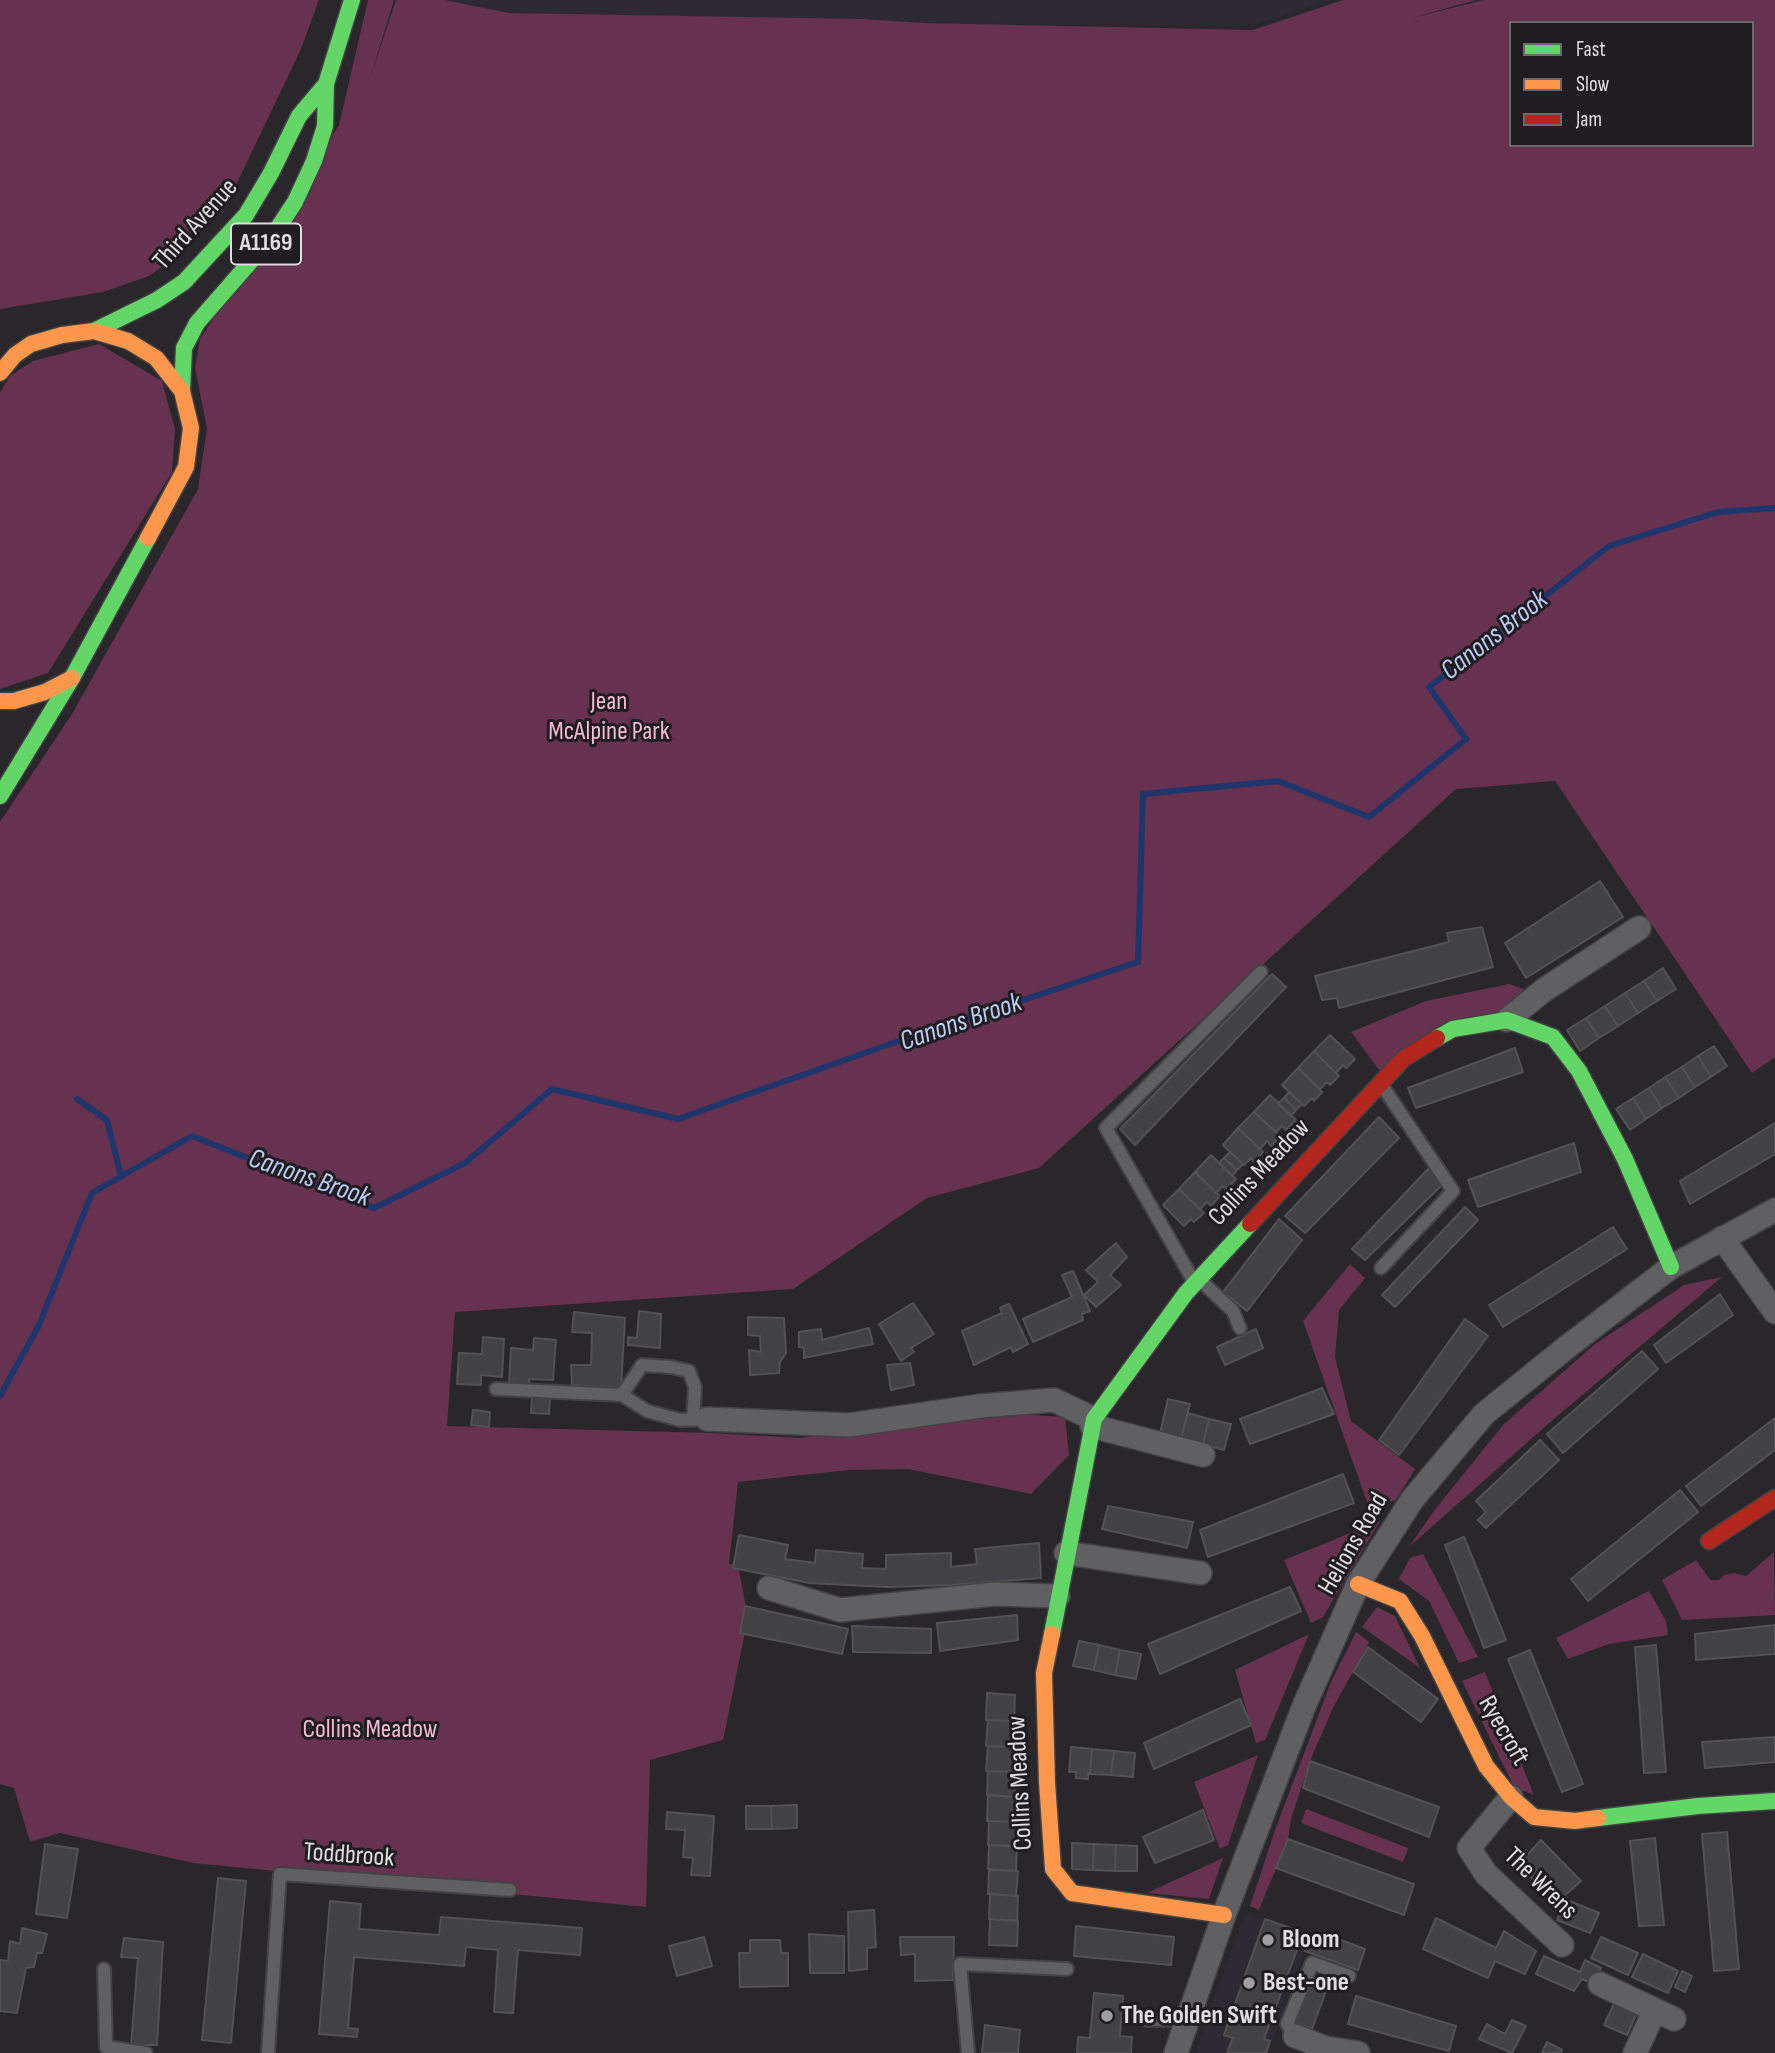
<!DOCTYPE html>
<style>
body{margin:0}
#map{position:relative;width:1775px;height:2053px;overflow:hidden;background:#29272b;font-family:"Sofia Sans Condensed",sans-serif}
canvas{display:block}
.legend{position:absolute;left:1509px;top:21px;width:245px;height:126px;box-sizing:border-box;background:#1f1c22;border:2px solid #6c6a6f;margin:0;padding:9px 12px;list-style:none;font-size:21px;color:#e0dee2}
.legend li{display:flex;align-items:center;gap:14px;height:35px}
.legend b{width:35px;border:2px solid #6c6a6f}
</style>
<div id="map">
<canvas width="1775" height="2053"></canvas>
<ul class="legend">
<li><b style="height:9px;background:#63d668"></b>Fast</li>
<li><b style="height:9px;background:#ff974d"></b>Slow</li>
<li><b style="height:9px;background:#b3261e"></b>Jam</li>
</ul>
</div>
<script>
const context = document.querySelector('canvas').getContext('2d');
context.lineJoin = 'round';
function fill(path, color) { context.fillStyle = color; context.fill(path, 'evenodd'); }
const shape = rows => new Path2D(rows.map(r => 'M' + r).join(''));
function trace(path, color, width, dash) { context.strokeStyle = color; context.lineWidth = width; context.lineCap = dash ? 'butt' : 'round'; context.setLineDash(dash || []); context.stroke(path); }
function label(font, color, halo, rows, align = 'center') {
  context.font = font + ' "Sofia Sans Condensed",sans-serif'; context.lineWidth = 6; context.setLineDash([]); context.textBaseline = 'middle'; context.strokeStyle = halo; context.fillStyle = color; for (const [text, x, y, turn = 0] of rows) {
    context.save(); context.translate(x, y); context.rotate((+turn || 0) * Math.PI / 180); context.textAlign = isNaN(turn) ? turn : align; if (halo) context.strokeText(text, 0, 0); context.fillText(text, 0, 0); context.restore();
  }
}
fill(shape([
 [442,0,1332,0,1252,26,924,23,864,19,598,15,505,12],
 [1245,1913,1310,1935,1268,2053,1195,2053]
]), '#2e2a35');
fill(shape([
 [0,0,319,0,301,49,226,206,166,264,149,276,103,292,0,309],
 [368,0,394,0,370,78,396,0,444,0,509,13,864,19,924,23,1253,30,1343,0,1476,0,1411,18,1484,0,1775,0,1775,1057,1752,1073,1555,781,1456,789,1039,1168,927,1198,793,1289,455,1312,447,1426,710,1433,800,1438,978,1412,1065,1417,1069,1455,1031,1494,908,1469,849,1470,738,1482,729,1564,738,1565,748,1618,723,1740,650,1760,646,1907,193,1863,60,1833,30,1842,14,1788,0,1784,0,822,72,714,198,489,207,428,195,368,200,339,339,125],
 [1511,23,1752,23,1752,145,1511,145],
 [99,344,162,381,175,429,172,472,48,673,0,689,0,393,10,376,33,361],
 [1509,984,1532,992,1502,1017,1380,1071,1351,1032,1426,1001],
 [1350,1264,1365,1278,1339,1310,1335,1357,1351,1421,1415,1469,1396,1500,1369,1508,1303,1321],
 [1722,1277,1548,1424,1409,1547,1433,1512,1503,1425,1595,1344,1684,1285],
 [1380,1521,1323,1617,1311,1623,1284,1560],
 [1774,1552,1775,1615,1682,1620,1662,1580,1696,1560,1710,1580,1719,1580,1724,1575,1734,1573,1746,1576],
 [1423,1554,1478,1657,1459,1663,1429,1601,1399,1579,1410,1558],
 [1649,1591,1666,1621,1668,1635,1609,1644,1568,1659,1556,1638],
 [1377,1607,1395,1616,1420,1668,1362,1627],
 [1356,1632,1369,1642,1333,1708,1310,1761,1291,1819,1288,1839,1259,1910,1250,1906,1275,1830,1331,1682],
 [1309,1634,1265,1740,1256,1743,1235,1670],
 [1485,1672,1534,1795,1514,1787,1462,1681],
 [1258,1755,1228,1845,1220,1849,1194,1782],
 [1306,1809,1408,1848,1403,1862,1301,1823],
 [1223,1858,1209,1899,1147,1893]
]), '#673150');
trace(shape([
 [77,1099,107,1120,121,1176],
 [0,1396,39,1325,92,1193,192,1136,374,1208,465,1163,552,1089,678,1119,893,1043,1138,962,1143,794,1278,781,1369,817,1466,739,1429,687,1609,546,1718,512,1775,508]
]), '#1e366c', 6);
const building = shape([
 [1600,881,1623,917,1526,978,1505,943,1600,881],
 [1482,927,1493,967,1339,1008,1337,998,1322,1000,1315,976,1449,942,1447,933,1482,927],
 [1663,968,1676,989,1657,1001,1644,981,1663,968],
 [1272,974,1286,987,1135,1145,1120,1129,1272,974],
 [1644,981,1657,1001,1638,1013,1625,993,1644,981],
 [1625,993,1638,1013,1618,1026,1605,1006,1625,993],
 [1605,1006,1618,1026,1599,1038,1586,1018,1605,1006],
 [1586,1018,1599,1038,1580,1051,1567,1030,1586,1018],
 [1330,1035,1355,1059,1346,1068,1343,1065,1336,1073,1314,1051,1330,1035],
 [1714,1046,1727,1066,1711,1077,1698,1056,1714,1046],
 [1515,1048,1523,1072,1416,1108,1408,1088,1515,1048],
 [1314,1051,1339,1076,1330,1085,1327,1082,1320,1089,1298,1068,1314,1051],
 [1698,1056,1711,1077,1695,1087,1682,1067,1698,1056],
 [1682,1067,1695,1087,1679,1098,1665,1077,1682,1067],
 [1298,1068,1322,1092,1314,1101,1312,1098,1304,1106,1282,1085,1298,1068],
 [1665,1077,1679,1098,1662,1108,1649,1088,1665,1077],
 [1649,1088,1662,1108,1646,1119,1633,1098,1649,1088],
 [1289,1092,1302,1104,1296,1110,1284,1098,1289,1092],
 [1270,1095,1296,1120,1286,1130,1282,1126,1276,1132,1254,1112,1270,1095],
 [1284,1098,1296,1110,1291,1116,1278,1103,1284,1098],
 [1633,1098,1646,1119,1630,1130,1616,1109,1633,1098],
 [1254,1112,1280,1136,1271,1146,1267,1141,1260,1149,1238,1128,1254,1112],
 [1379,1117,1399,1138,1305,1233,1285,1216,1379,1117],
 [1775,1123,1775,1154,1690,1204,1680,1181,1775,1123],
 [1238,1128,1263,1152,1254,1162,1251,1158,1244,1165,1223,1145,1238,1128],
 [1574,1143,1581,1172,1478,1207,1468,1180,1574,1143],
 [1230,1152,1243,1164,1237,1170,1224,1158,1230,1152],
 [1211,1155,1236,1179,1227,1189,1223,1186,1216,1193,1195,1172,1211,1155],
 [1224,1158,1237,1170,1232,1176,1219,1163,1224,1158],
 [1429,1168,1444,1183,1365,1260,1352,1249,1429,1168],
 [1195,1172,1220,1196,1211,1206,1207,1202,1200,1209,1179,1189,1195,1172],
 [1179,1189,1204,1213,1194,1222,1191,1219,1184,1226,1163,1205,1179,1189],
 [1465,1207,1478,1220,1395,1307,1382,1295,1465,1207],
 [1279,1219,1302,1240,1247,1311,1223,1292,1279,1219],
 [1613,1227,1627,1249,1503,1327,1489,1305,1613,1227],
 [1116,1243,1127,1257,1110,1275,1121,1285,1096,1307,1084,1295,1098,1282,1086,1270,1116,1243],
 [1073,1271,1090,1311,1082,1314,1083,1320,1033,1342,1023,1319,1072,1297,1062,1275,1073,1271],
 [1720,1294,1733,1315,1666,1363,1654,1345,1720,1294],
 [913,1303,934,1334,911,1348,914,1352,901,1361,879,1324,913,1303],
 [1009,1304,1028,1344,1013,1352,1011,1347,974,1365,962,1331,1002,1313,1000,1308,1009,1304],
 [639,1311,661,1314,660,1348,628,1345,628,1337,637,1338,639,1311],
 [574,1312,625,1318,621,1388,572,1385,571,1365,591,1365,592,1333,572,1332,574,1312],
 [748,1317,784,1318,786,1353,780,1362,779,1373,750,1375,749,1350,761,1352,760,1336,748,1335,748,1317],
 [1465,1319,1488,1336,1399,1455,1379,1440,1465,1319],
 [869,1328,873,1344,804,1358,804,1348,799,1347,799,1332,821,1329,822,1340,869,1328],
 [1256,1329,1263,1348,1225,1365,1217,1347,1256,1329],
 [483,1337,504,1339,502,1377,481,1375,481,1385,457,1384,459,1353,482,1354,483,1337],
 [534,1338,556,1340,553,1380,529,1379,529,1385,509,1383,511,1348,533,1350,534,1338],
 [1642,1351,1658,1369,1563,1453,1547,1434,1642,1351],
 [910,1363,914,1385,891,1390,887,1365,910,1363],
 [1322,1388,1334,1414,1250,1444,1240,1419,1322,1388],
 [532,1396,550,1397,549,1414,531,1413,532,1396],
 [1168,1399,1190,1404,1181,1438,1160,1433,1168,1399],
 [473,1410,490,1412,489,1427,471,1425,473,1410],
 [1188,1413,1209,1419,1203,1444,1181,1438,1188,1413],
 [1775,1418,1775,1450,1701,1506,1686,1486,1775,1418],
 [1209,1419,1231,1424,1224,1450,1203,1444,1209,1419],
 [1540,1440,1559,1460,1486,1528,1478,1520,1486,1512,1476,1501,1540,1440],
 [1343,1474,1354,1503,1208,1557,1200,1530,1343,1474],
 [1680,1490,1698,1512,1588,1601,1571,1579,1680,1490],
 [1108,1506,1193,1522,1187,1548,1102,1529,1108,1506],
 [739,1535,788,1545,785,1559,815,1563,816,1550,863,1554,862,1568,886,1569,886,1555,951,1553,951,1567,977,1564,975,1549,1039,1543,1041,1578,952,1585,887,1587,809,1583,733,1568,739,1535],
 [1464,1537,1506,1640,1484,1648,1445,1545,1464,1537],
 [1290,1587,1301,1611,1160,1674,1148,1644,1290,1587],
 [745,1606,848,1629,842,1654,740,1633,745,1606],
 [1017,1615,1018,1640,940,1651,937,1623,1017,1615],
 [1775,1625,1775,1654,1696,1660,1695,1634,1775,1625],
 [852,1626,931,1629,931,1653,853,1652,852,1626],
 [1079,1641,1099,1645,1094,1670,1073,1666,1079,1641],
 [1099,1645,1120,1650,1115,1675,1094,1670,1099,1645],
 [1656,1645,1666,1772,1644,1773,1635,1647,1656,1645],
 [1368,1647,1438,1699,1421,1722,1353,1672,1368,1647],
 [1120,1650,1141,1654,1136,1679,1115,1675,1120,1650],
 [1530,1650,1583,1784,1562,1792,1508,1659,1530,1650],
 [987,1693,1015,1695,1014,1721,986,1720,987,1693],
 [1240,1699,1251,1725,1154,1769,1144,1743,1240,1699],
 [988,1720,1015,1721,1014,1747,986,1746,988,1720],
 [1775,1737,1775,1762,1705,1768,1702,1742,1775,1737],
 [988,1746,1016,1747,1014,1772,986,1771,988,1746],
 [1071,1747,1092,1749,1090,1774,1088,1773,1088,1779,1076,1778,1076,1772,1069,1772,1071,1747],
 [1092,1749,1114,1751,1111,1775,1090,1774,1092,1749],
 [1114,1751,1135,1753,1133,1777,1111,1775,1114,1751],
 [1310,1761,1439,1807,1429,1837,1303,1788,1310,1761],
 [988,1771,1016,1772,1015,1797,987,1795,988,1771],
 [988,1795,1016,1797,1015,1822,987,1821,988,1795],
 [797,1805,797,1828,772,1829,771,1806,797,1805],
 [746,1806,771,1806,772,1829,746,1829,746,1806],
 [1203,1810,1214,1840,1155,1863,1143,1837,1203,1810],
 [667,1812,714,1816,710,1876,691,1875,693,1858,683,1857,685,1830,666,1829,667,1812],
 [989,1821,1016,1822,1015,1846,988,1845,989,1821],
 [1727,1832,1739,1969,1714,1971,1702,1834,1727,1832],
 [1655,1838,1664,1925,1639,1926,1630,1841,1655,1838],
 [1288,1839,1414,1884,1404,1915,1276,1868,1288,1839],
 [1541,1840,1581,1881,1555,1904,1519,1864,1541,1840],
 [1072,1843,1094,1844,1093,1870,1072,1869,1072,1843],
 [45,1844,78,1849,67,1918,36,1914,45,1844],
 [1094,1844,1116,1845,1115,1871,1093,1870,1094,1844],
 [989,1845,1017,1847,1016,1871,988,1869,989,1845],
 [1116,1845,1137,1846,1137,1871,1115,1871,1116,1845],
 [989,1870,1018,1871,1016,1896,988,1894,989,1870],
 [218,1878,246,1881,231,2043,202,2040,218,1878],
 [990,1894,1018,1896,1017,1921,989,1919,990,1894],
 [1565,1899,1599,1913,1590,1933,1557,1920,1565,1899],
 [330,1901,361,1904,359,1929,439,1935,441,1917,582,1928,580,1955,518,1950,513,2013,494,2012,498,1950,466,1947,464,1966,354,1957,348,2028,358,2029,357,2037,319,2034,330,1901],
 [874,1910,876,1947,867,1948,867,1969,849,1971,848,1912,874,1910],
 [1436,1918,1496,1948,1504,1931,1536,1951,1525,1974,1495,1961,1488,1978,1423,1949,1436,1918],
 [990,1919,1018,1921,1017,1946,989,1945,990,1919],
 [1265,1919,1310,1935,1305,1949,1298,1947,1264,2039,1270,2041,1266,2053,1227,2053,1233,2038,1224,2035,1265,1919],
 [1076,1926,1174,1937,1171,1965,1074,1956,1076,1926],
 [22,1928,47,1934,42,1953,37,1953,34,1967,26,1968,17,2013,0,2011,0,1960,8,1961,10,1941,20,1944,22,1928],
 [1319,1932,1365,1949,1358,1970,1305,1951,1311,1935,1317,1937,1319,1932],
 [809,1934,844,1936,844,1973,810,1973,809,1934],
 [704,1937,712,1966,677,1976,669,1946,704,1937],
 [900,1937,954,1937,953,1980,915,1981,915,1954,901,1955,900,1937],
 [1601,1937,1638,1953,1628,1975,1591,1958,1601,1937],
 [124,1938,163,1942,157,2045,131,2045,138,1958,121,1957,124,1938],
 [750,1940,780,1940,781,1953,788,1953,788,1986,740,1987,739,1953,750,1953,750,1940],
 [1643,1954,1678,1971,1668,1993,1632,1977,1643,1954],
 [1544,1956,1580,1972,1585,1960,1601,1968,1593,1984,1582,1979,1574,1991,1536,1974,1544,1956],
 [1682,1971,1692,1976,1685,1992,1675,1987,1682,1971],
 [1307,1985,1326,1991,1312,2029,1294,2023,1307,1985],
 [1094,1993,1123,1996,1120,2036,1132,2037,1131,2053,1077,2053,1078,2037,1090,2038,1094,1993],
 [1618,1995,1640,2006,1627,2035,1604,2025,1618,1995],
 [1356,1996,1456,2026,1449,2051,1348,2024,1356,1996],
 [1512,2020,1526,2026,1512,2053,1479,2039,1487,2024,1505,2034,1512,2020],
 [985,2025,1020,2030,1018,2053,982,2053,985,2025],
 [1547,2042,1562,2050,1561,2053,1542,2053,1547,2042]
]);
fill(building, '#424145');
trace(building, '#525154', 2);
const lane = shape([
 [1381,1084,1453,1191,1381,1268],
 [1193,1280,1106,1128,1261,972],
 [1201,1281,1233,1311,1240,1328],
 [496,1389,622,1395,647,1411,680,1420,707,1419],
 [622,1395,642,1365,671,1367,689,1371,695,1387,693,1420],
 [104,1969,106,2047,146,2053],
 [1147,2020,1188,2019],
 [1295,2036,1287,2024,1312,1963,1349,1976],
 [268,2053,280,1874,510,1890],
 [968,2053,960,1964,1067,1969]
]);
const street = shape([
 [1507,1020,1544,990,1639,928],
 [1722,1238,1775,1312],
 [707,1419,849,1425,980,1406,1054,1400,1094,1419],
 [1092,1426,1203,1455],
 [1066,1553,1200,1573],
 [769,1588,840,1610,995,1594,1058,1596],
 [1511,1797,1469,1848,1486,1874,1562,1945],
 [1600,1984,1674,2019],
 [1295,2036,1326,2048,1358,2053],
 [1176,2053,1224,1915,1304,1706,1358,1584,1412,1500,1484,1414,1567,1347,1671,1267,1775,1210],
 [1635,2053,1655,2010]
]);
const fast = shape([
 [94,331,157,300,184,282,246,215,271,173,299,116,326,84],
 [182,391,184,348,197,323,272,237,295,202,314,161,325,126,326,84,352,0],
 [0,796,72,678,148,538],
 [1437,1038,1453,1029,1507,1020,1553,1037,1579,1071,1625,1159,1671,1267],
 [1052,1634,1094,1419,1186,1293,1250,1224],
 [1598,1818,1698,1806,1775,1801]
]);
const slow = shape([
 [0,373,15,355,31,344,62,335,94,331,128,341,156,358,182,391,191,428,186,467,148,538],
 [0,701,14,701,45,692,72,678],
 [1358,1584,1400,1601,1422,1636,1486,1766,1511,1797,1534,1817,1575,1821,1598,1818],
 [1052,1634,1044,1673,1047,1782,1053,1869,1072,1893,1224,1915]
]);
const jam = shape([
 [1250,1224,1403,1059,1437,1038],
 [1709,1541,1775,1498]
]);
trace(lane, '#434244', 16);
trace(street, '#434244', 26);
trace(fast, '#434244', 19);
trace(slow, '#434244', 19);
trace(jam, '#434244', 19);
trace(lane, '#605f62', 12);
trace(street, '#605f62', 23);
trace(fast, '#63d668', 16);
trace(slow, '#ff974d', 16);
trace(jam, '#b3261e', 16);
for (const [x, y, r, color] of [
 [1268,1940,7,"#a09ea2"],
 [1249,1983,7,"#a09ea2"],
 [1107,2016,7,"#a09ea2"]
]) { const dot = new Path2D(); dot.arc(x, y, r, 0, 2 * Math.PI); context.fillStyle = color; context.fill(dot); trace(dot, '#1f1c22', 2.5); }
for (const [x, y, w] of [
 [266,244,70]
]) { const box = new Path2D(); box.roundRect(x - w / 2, y - 20.5, w, 41, 5); context.fillStyle = '#1f1c22'; context.fill(box); trace(box, '#e0dee2', 2); }
label('bold 24px', '#e0dee2', null, [
 ["A1169",266,244]
]);
label('26px', '#e0dee2', '#1f1c22', [
 ["Third Avenue",196,225,-48],
 ["Collins Meadow",1260,1173,-47],
 ["Helions Road",1354,1544,-60],
 ["Ryecroft",1503,1731,60],
 ["Collins Meadow",1021,1783,-93],
 ["Toddbrook",349,1856,4],
 ["The Wrens",1540,1884,44]
]);
label('26px', '#f5b8d7', '#1f1c22', [
 ["Jean",609,702],
 ["McAlpine Park",609,732],
 ["Collins Meadow",370,1730]
]);
label('bold 26px', '#e0dee2', '#1f1c22', [
 ["Bloom",1282,1940],
 ["Best-one",1263,1983],
 ["The Golden Swift",1121,2016]
], 'left');
label('italic 28px', '#bacdf1', '#1f1c22', [
 ["Canons Brook",1495,636,-38],
 ["Canons Brook",961,1023,-19],
 ["Canons Brook",309,1179,19]
]);
</script>
